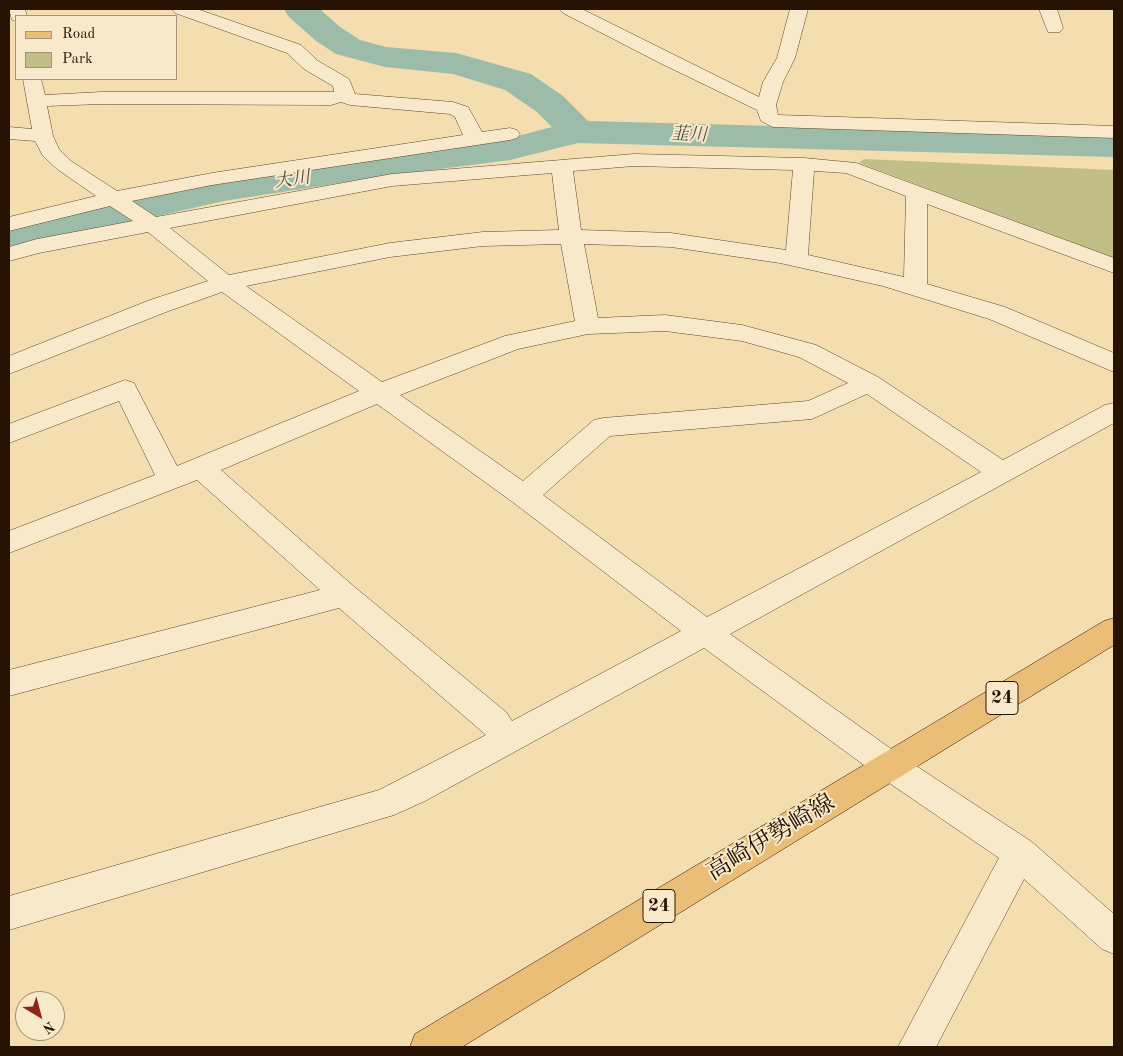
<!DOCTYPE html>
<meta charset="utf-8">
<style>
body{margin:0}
#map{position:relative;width:1123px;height:1056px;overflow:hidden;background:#f4ddae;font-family:"Old Standard TT",serif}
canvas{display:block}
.frame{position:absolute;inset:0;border:10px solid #281204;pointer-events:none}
.legend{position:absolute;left:15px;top:15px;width:162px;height:65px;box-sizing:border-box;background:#f8e9ca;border:1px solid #a5937b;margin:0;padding:6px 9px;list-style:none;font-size:15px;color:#281204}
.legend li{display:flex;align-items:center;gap:10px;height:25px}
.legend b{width:25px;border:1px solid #a5937b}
.north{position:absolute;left:15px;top:991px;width:50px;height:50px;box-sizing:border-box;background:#f8e9ca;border:1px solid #a5937b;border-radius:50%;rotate:143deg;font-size:14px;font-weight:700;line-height:20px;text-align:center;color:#281204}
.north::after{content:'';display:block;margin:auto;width:18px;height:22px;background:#8f2418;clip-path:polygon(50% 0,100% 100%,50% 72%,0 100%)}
</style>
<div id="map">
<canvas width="1123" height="1056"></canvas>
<div class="frame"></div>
<ul class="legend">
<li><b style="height:6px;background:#eabe77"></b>Road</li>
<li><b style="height:14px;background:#c0bf87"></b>Park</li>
</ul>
<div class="north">N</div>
</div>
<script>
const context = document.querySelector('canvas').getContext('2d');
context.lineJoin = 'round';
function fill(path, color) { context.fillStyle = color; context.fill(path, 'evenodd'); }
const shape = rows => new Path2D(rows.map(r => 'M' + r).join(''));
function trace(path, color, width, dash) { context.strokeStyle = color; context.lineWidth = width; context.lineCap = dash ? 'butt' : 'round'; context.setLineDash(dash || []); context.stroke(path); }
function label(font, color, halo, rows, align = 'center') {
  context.font = font + ' "Old Standard TT","Noto Serif JP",serif'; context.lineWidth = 4; context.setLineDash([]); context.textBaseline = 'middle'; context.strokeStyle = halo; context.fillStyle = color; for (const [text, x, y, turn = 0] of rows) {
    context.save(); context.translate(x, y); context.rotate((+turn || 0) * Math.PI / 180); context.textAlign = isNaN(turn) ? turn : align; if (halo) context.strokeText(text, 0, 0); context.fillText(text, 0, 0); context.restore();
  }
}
fill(shape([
 [864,159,1114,170,1114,258,859,163]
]), '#c0bf87');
fill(shape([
 [284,9,320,9,340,27,360,40,386,47,456,53,531,74,563,96,588,121,1114,135,1114,157,578,143,510,160,378,177,224,201,118,225,9,255,9,229,112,201,224,177,378,153,510,138,552,127,537,112,505,90,453,74,385,67,336,54,316,41,288,16,284,9]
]), '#9cbca9');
const minor = shape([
 [9,9,25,9,27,16,16,16,16,21,12,20,9,9],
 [172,9,197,9,301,45,318,61,349,79,355,94,453,102,468,107,482,132,510,128,517,130,520,134,517,138,510,140,212,185,132,201,156,217,392,174,634,154,804,158,856,163,1114,258,1114,273,927,204,927,284,1005,307,1114,353,1114,372,989,319,883,286,780,263,671,247,584,244,598,318,665,315,742,325,816,345,878,377,1003,460,1105,405,1114,403,1114,423,730,634,901,756,1032,842,1114,914,1114,954,1102,949,1024,879,936,1047,898,1047,999,858,879,776,704,648,425,801,394,815,9,930,9,896,379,790,486,735,339,608,9,696,9,670,320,590,197,480,9,553,9,531,155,475,119,401,9,443,9,424,125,380,134,383,177,466,359,391,222,292,166,312,9,374,9,356,150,300,208,281,148,232,39,253,9,261,9,247,37,239,133,221,110,206,9,231,9,217,96,196,57,169,43,156,35,141,9,139,9,127,32,129,23,79,41,79,45,95,102,92,334,92,333,86,304,69,287,53,175,13,172,9],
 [341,102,350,105,450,114,455,117,463,135,212,173,117,191,71,161,59,149,53,136,47,106,102,104,331,105,341,102],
 [634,166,793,170,786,250,671,233,581,230,573,171,634,166],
 [814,171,846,173,906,196,904,277,808,255,814,171],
 [552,173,559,230,483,232,390,243,229,275,170,228,392,186,552,173],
 [561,244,575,321,505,336,382,382,246,286,390,257,483,246,561,244],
 [665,331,742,341,799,357,848,383,808,401,603,418,594,420,523,481,400,395,518,349,588,334,665,331],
 [867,394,981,472,707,617,543,495,610,436,812,419,867,394],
 [377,404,514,503,681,631,512,721,506,712,351,584,221,470,377,404],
 [560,9,582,9,759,97,763,82,777,58,790,9,808,9,795,58,783,82,776,105,778,115,1114,126,1114,138,773,127,761,121,757,110,660,63,563,13,560,9],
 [1039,9,1057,9,1063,28,1060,32,1048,32,1039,9]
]);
const major = shape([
 [1114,618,1114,645,462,1047,410,1047,415,1034,1104,621,1114,618]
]);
trace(minor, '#5b452e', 1);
trace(major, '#281204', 1);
fill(minor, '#f8e9ca');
fill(major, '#eabe77');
label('italic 18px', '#514e3e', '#f8e9ca', [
 ["韮川",689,135,2],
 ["大川",292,180,-8]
]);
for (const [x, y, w] of [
 [1002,698,32],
 [659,906,32]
]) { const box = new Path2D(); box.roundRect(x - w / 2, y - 16.5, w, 33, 4); context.fillStyle = '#f8e9ca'; context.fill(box); trace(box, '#281204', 1); }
label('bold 19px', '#281204', null, [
 ["24",1002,698],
 ["24",659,906]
]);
label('24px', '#281204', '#f8e9ca', [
 ["高崎伊勢崎線",771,838,-31]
]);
</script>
